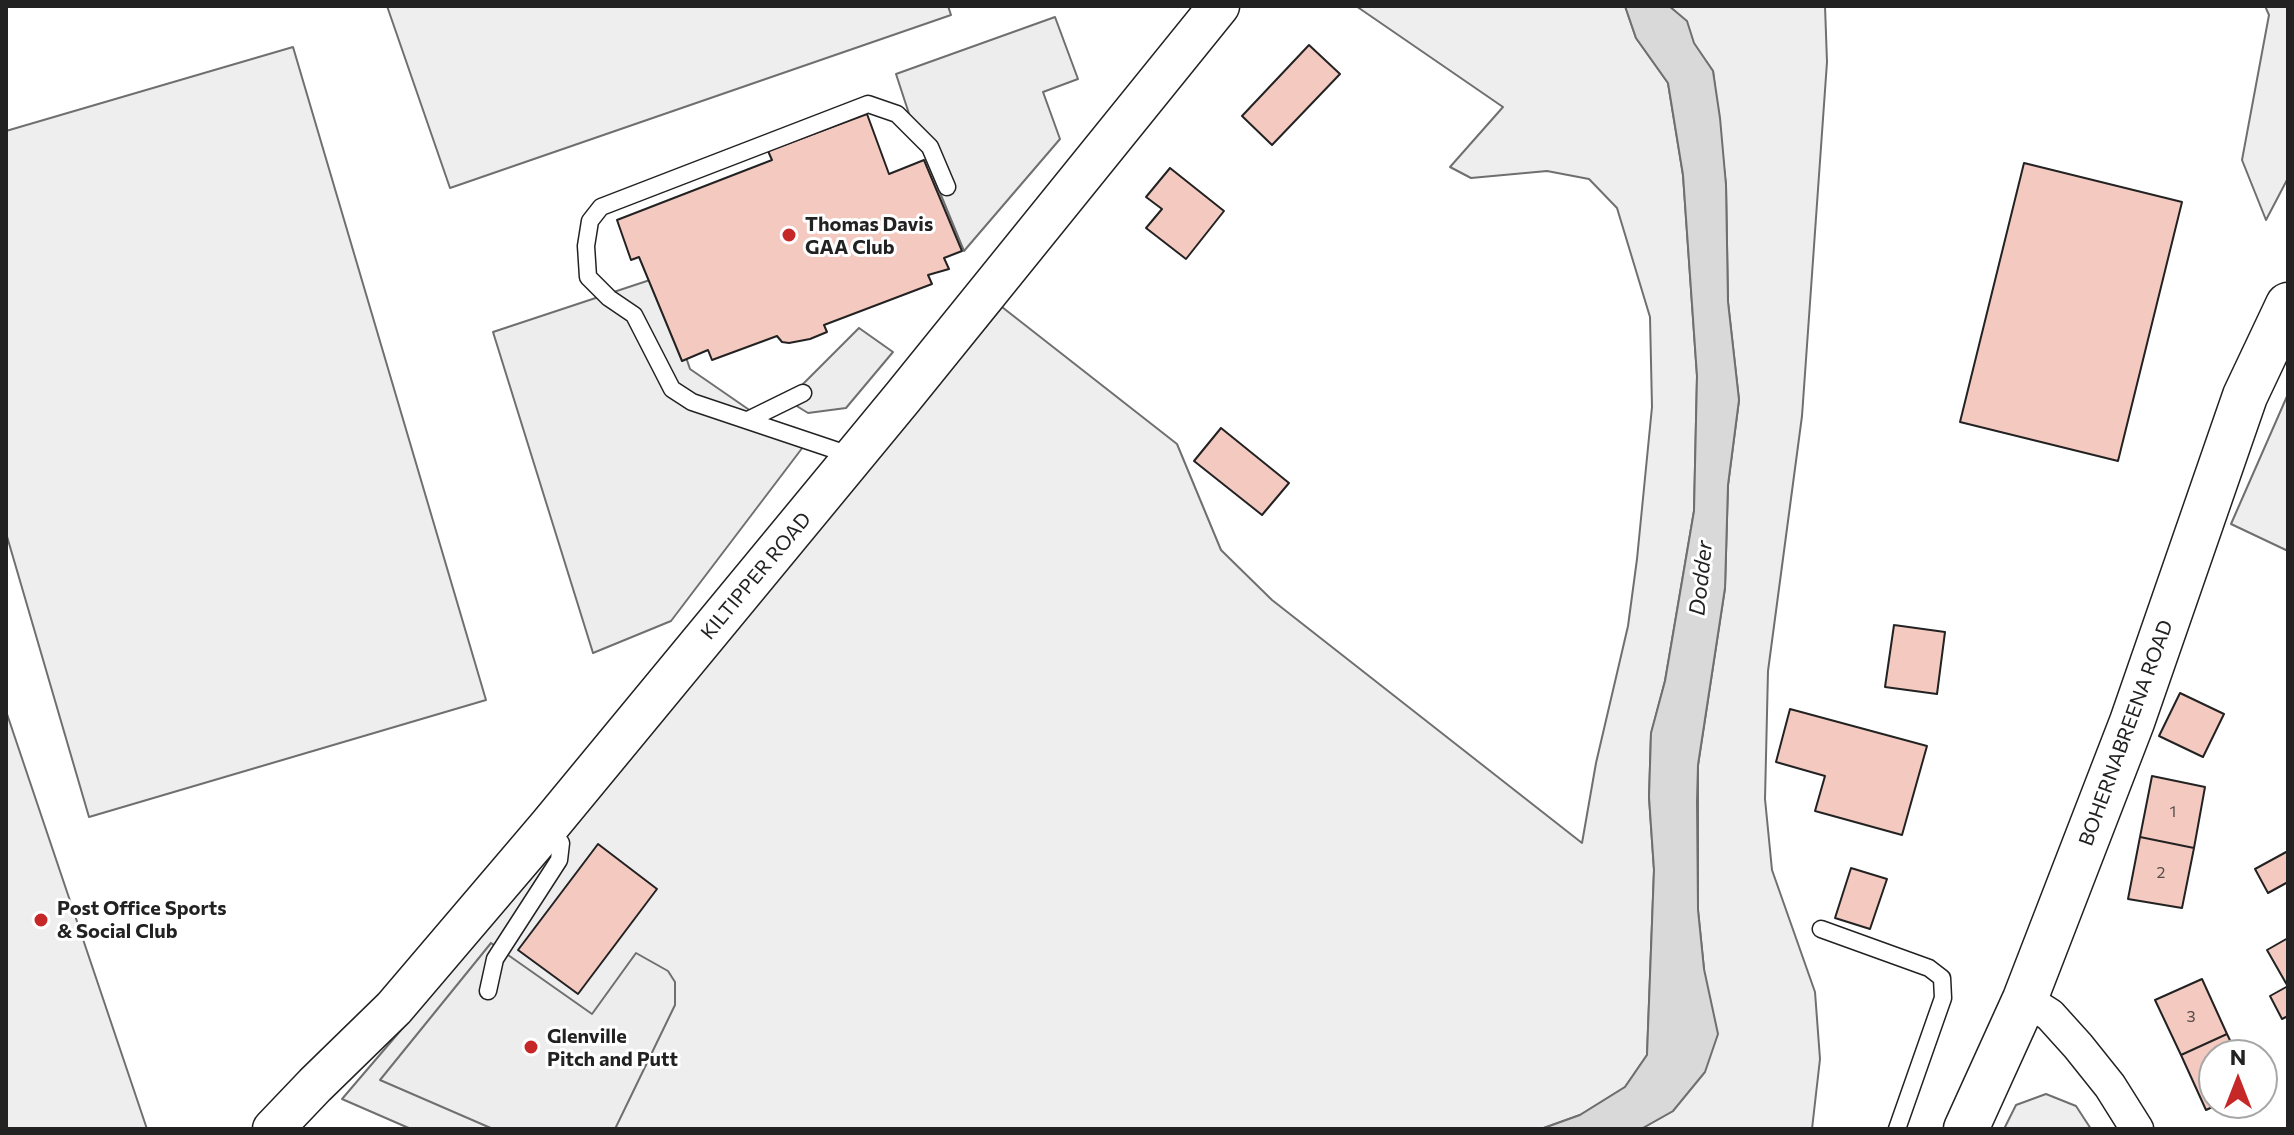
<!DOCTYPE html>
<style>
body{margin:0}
#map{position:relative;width:2294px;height:1135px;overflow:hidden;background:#fff;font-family:Commissioner,sans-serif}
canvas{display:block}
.frame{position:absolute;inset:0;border:8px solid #222;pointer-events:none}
.north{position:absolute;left:2198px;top:1039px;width:80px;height:80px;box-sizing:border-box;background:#fff;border:2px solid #a7a7a7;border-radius:50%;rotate:0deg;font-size:22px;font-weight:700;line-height:32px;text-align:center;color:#222}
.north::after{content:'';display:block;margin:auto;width:28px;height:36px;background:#c62828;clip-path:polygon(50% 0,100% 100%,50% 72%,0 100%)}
</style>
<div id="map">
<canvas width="2294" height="1135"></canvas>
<div class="frame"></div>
<div class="north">N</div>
</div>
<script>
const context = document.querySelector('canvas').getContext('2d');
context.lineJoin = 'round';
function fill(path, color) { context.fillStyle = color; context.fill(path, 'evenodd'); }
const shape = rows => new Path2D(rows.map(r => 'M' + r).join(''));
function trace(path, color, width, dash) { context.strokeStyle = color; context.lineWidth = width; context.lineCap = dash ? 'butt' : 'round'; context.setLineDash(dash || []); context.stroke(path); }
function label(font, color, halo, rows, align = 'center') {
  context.font = font + ' Commissioner,sans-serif'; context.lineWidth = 6; context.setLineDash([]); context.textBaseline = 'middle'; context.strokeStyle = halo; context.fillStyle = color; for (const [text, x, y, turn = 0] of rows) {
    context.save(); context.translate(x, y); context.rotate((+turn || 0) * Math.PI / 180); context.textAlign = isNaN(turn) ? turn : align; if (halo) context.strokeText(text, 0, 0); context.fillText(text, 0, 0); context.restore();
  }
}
const green = shape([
 [387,6,948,6,951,15,450,188,387,6],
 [1356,6,1625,6,1636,38,1668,83,1683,175,1697,376,1694,511,1665,681,1651,734,1649,797,1654,870,1647,1055,1625,1087,1580,1115,1541,1129,411,1129,342,1099,561,843,1002,307,1177,444,1221,550,1272,600,1582,843,1596,763,1628,626,1637,559,1652,407,1650,317,1617,208,1589,179,1547,171,1471,178,1450,167,1503,107,1356,6],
 [1669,6,1825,6,1827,62,1802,416,1768,671,1765,799,1772,870,1815,992,1820,1059,1812,1129,1641,1129,1673,1111,1704,969,1698,910,1698,765,1725,588,1728,485,1739,400,1728,302,1726,185,1713,71,1693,43,1686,21,1669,6],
 [2265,6,2288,6,2288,178,2266,220,2242,160,2269,15,2265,6],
 [293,47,486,700,89,817,6,533,6,131,293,47],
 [2288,394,2288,551,2231,524,2288,394],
 [6,711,147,1129,6,1129,6,711],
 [2046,1094,2076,1106,2091,1129,2004,1129,2016,1105,2046,1094]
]);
fill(green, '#eee');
trace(green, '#6f6f6f', 2);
const parking = shape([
 [1055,17,1078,79,1043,92,1060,139,964,251,915,132,896,74,1055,17],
 [659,277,690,369,803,447,671,621,593,653,493,332,659,277],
 [859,328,893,352,846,408,808,413,787,400,859,328],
 [491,943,592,1014,636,953,668,971,675,982,675,1005,615,1129,493,1129,380,1080,491,943]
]);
fill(parking, '#ededed');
trace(parking, '#6f6f6f', 2);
const water = shape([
 [1625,6,1669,6,1687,21,1694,43,1713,71,1720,118,1726,185,1728,302,1739,400,1728,485,1725,588,1698,765,1697,801,1698,910,1704,969,1718,1034,1705,1072,1673,1111,1641,1129,1541,1129,1580,1115,1625,1087,1647,1055,1654,870,1649,797,1651,733,1665,681,1694,511,1697,376,1683,175,1668,83,1636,38,1625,6]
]);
fill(water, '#d9d9d9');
trace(water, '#6f6f6f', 2);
const building = shape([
 [1309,45,1340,74,1272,145,1242,116,1309,45],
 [867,114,889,174,924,160,962,251,944,258,949,269,928,275,932,284,824,325,827,332,810,339,789,343,782,342,777,336,712,360,708,350,682,361,639,257,631,260,617,220,772,160,768,151,867,114],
 [2024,163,2182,202,2118,461,1960,422,2024,163],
 [1170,168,1224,211,1186,259,1146,228,1162,209,1146,197,1170,168],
 [1221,428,1289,483,1262,515,1194,461,1221,428],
 [1894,625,1945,632,1937,694,1885,687,1894,625],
 [2180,693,2224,714,2203,757,2159,736,2180,693],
 [1790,709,1927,746,1902,835,1815,811,1825,776,1776,762,1790,709],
 [2152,776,2205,787,2194,848,2140,837,2152,776],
 [2140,837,2194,848,2182,908,2128,899,2140,837],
 [598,844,657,889,578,994,518,950,598,844],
 [2288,851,2288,882,2268,893,2255,869,2288,851],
 [1851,868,1887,879,1870,929,1835,918,1851,868],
 [2288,938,2288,984,2287,985,2267,950,2288,938],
 [2202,979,2227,1034,2181,1055,2155,1000,2202,979],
 [2288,986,2288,1016,2282,1019,2270,996,2288,986],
 [2227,1034,2237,1055,2214,1055,2214,1103,2221,1103,2206,1110,2181,1055,2227,1034]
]);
fill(building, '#f3c9c0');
trace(building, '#222', 2);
const service = shape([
 [748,420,803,393],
 [853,456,692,402,672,389,634,315,609,298,588,277,586,246,590,221,601,207,868,104,897,114,930,147,947,187],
 [1821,929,1929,968,1942,978,1943,998,1897,1129],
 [488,991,495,959,559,860,561,843,550,828]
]);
const minor = shape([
 [2025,999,2050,1015,2078,1046,2110,1086,2137,1129]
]);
const tertiary = shape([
 [273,1129,315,1085,394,1008,549,826,903,397,1219,6]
]);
const secondary = shape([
 [1966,1129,2025,999,2132,722,2245,396,2288,305]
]);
trace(service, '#222', 19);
trace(minor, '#222', 35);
trace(tertiary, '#222', 43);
trace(secondary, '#222', 47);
trace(service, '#fff', 16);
trace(minor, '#fff', 32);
trace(tertiary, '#fff', 40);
trace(secondary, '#fff', 44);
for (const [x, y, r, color] of [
 [789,235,8,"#c62828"],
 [41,920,8,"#c62828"],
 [531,1047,8,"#c62828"]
]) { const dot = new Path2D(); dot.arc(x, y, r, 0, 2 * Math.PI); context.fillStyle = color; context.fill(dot); trace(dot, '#fff', 3); }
label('16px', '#564c4a', null, [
 ["1",2173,812],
 ["2",2161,873],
 ["3",2191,1017]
]);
label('bold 20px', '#222', '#fff', [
 ["Thomas Davis",805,224],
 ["GAA Club",805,247],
 ["Post Office Sports",57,908],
 ["& Social Club",57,931],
 ["Glenville",547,1036],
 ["Pitch and Putt",547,1059]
], 'left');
label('20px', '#222', '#fff', [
 ["KILTIPPER ROAD",756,576,-50],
 ["BOHERNABREENA ROAD",2126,733,-70]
]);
label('italic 22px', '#222', '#fff', [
 ["Dodder",1701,578,-84]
]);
</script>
